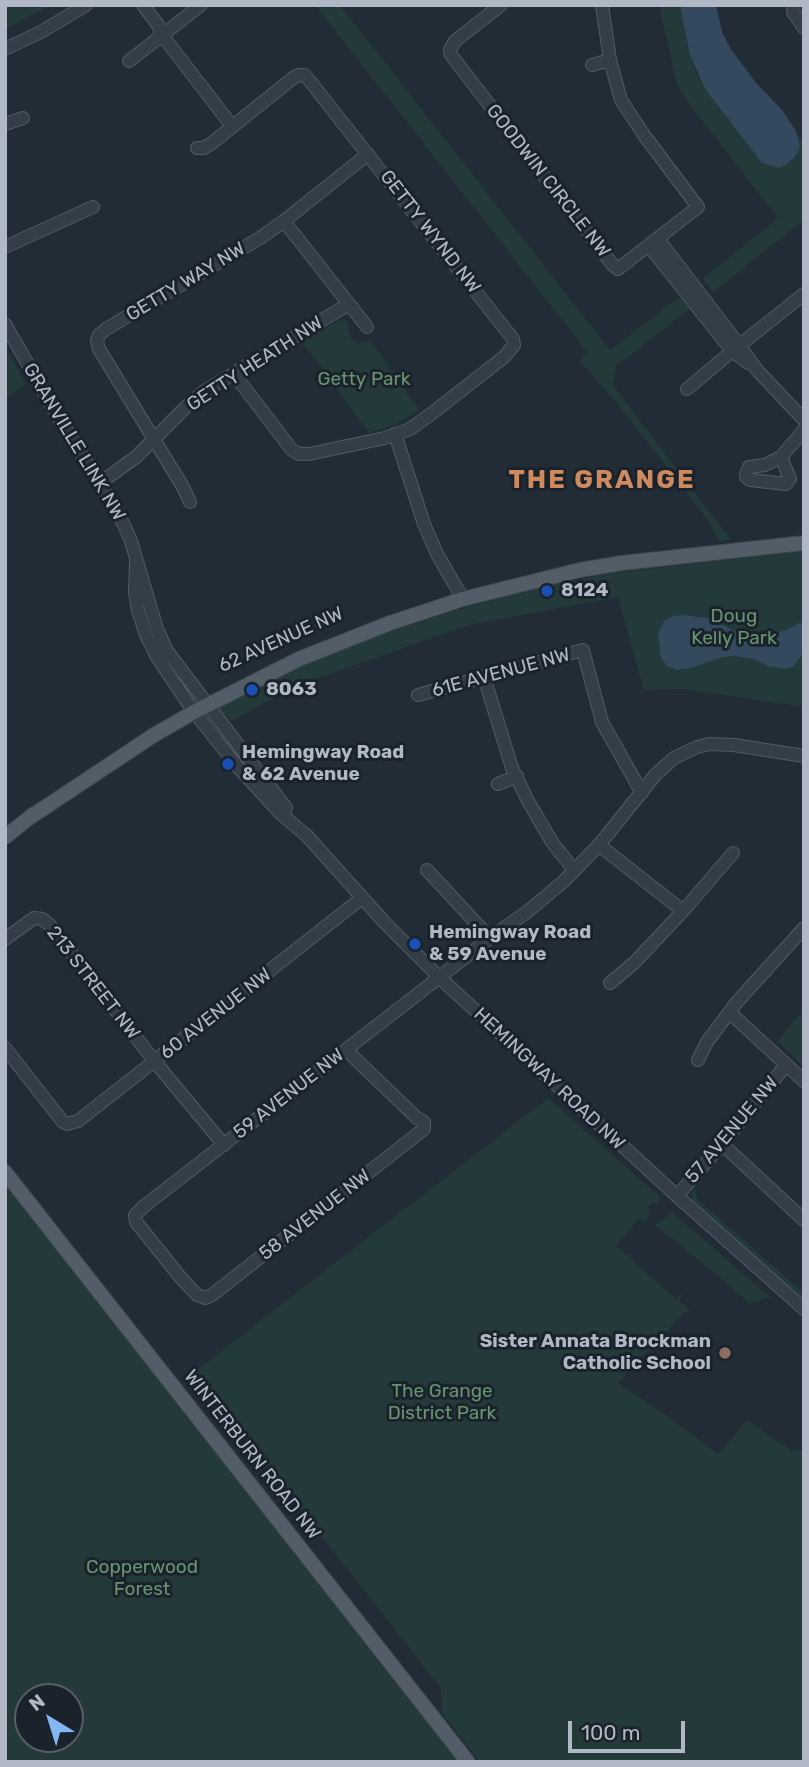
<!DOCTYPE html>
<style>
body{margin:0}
#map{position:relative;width:809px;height:1767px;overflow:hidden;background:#212c37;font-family:Rubik,sans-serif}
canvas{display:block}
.frame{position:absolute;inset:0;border:7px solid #afb8c4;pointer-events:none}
.north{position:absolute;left:14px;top:1683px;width:70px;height:70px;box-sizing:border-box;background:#1a232c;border:2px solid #565f69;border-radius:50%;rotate:322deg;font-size:19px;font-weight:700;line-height:28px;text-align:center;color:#afb8c4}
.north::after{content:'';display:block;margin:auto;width:24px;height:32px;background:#84b6f4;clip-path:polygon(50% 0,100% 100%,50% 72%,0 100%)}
.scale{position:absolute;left:568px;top:1721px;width:117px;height:32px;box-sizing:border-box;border:4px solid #afb8c4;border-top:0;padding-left:9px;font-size:21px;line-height:24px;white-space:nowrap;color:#afb8c4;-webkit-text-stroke:5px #1a232c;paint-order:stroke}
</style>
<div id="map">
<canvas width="809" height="1767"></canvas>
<div class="frame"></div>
<div class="north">N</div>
<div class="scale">100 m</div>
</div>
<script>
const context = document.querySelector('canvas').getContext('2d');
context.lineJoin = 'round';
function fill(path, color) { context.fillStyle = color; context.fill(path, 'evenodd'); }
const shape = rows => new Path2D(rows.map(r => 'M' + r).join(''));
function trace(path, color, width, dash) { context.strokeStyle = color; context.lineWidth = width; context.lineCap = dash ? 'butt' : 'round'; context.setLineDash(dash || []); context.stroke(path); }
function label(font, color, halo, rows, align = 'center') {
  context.font = font + ' Rubik,sans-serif'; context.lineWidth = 6; context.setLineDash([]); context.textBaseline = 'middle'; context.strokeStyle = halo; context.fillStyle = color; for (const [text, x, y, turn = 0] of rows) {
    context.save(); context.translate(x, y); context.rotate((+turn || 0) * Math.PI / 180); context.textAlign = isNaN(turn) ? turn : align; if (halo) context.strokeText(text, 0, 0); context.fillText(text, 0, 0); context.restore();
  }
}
fill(shape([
 [5,5,51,5,5,29],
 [315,5,340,5,610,350,679,297,690,309,616,366,613,385,730,539,720,542,706,518,617,403,579,361,588,353],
 [659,5,680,5,690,55,697,75,713,100,762,163,779,168,784,166,800,146,797,135,804,139,804,220,713,292,703,278,778,218,690,105,677,85],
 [344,318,348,323,350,336,358,343,371,341,419,410,396,424,369,433,301,340],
 [5,346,26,384,5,400],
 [804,551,804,707,684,689,644,690,618,597,469,625,296,686,231,721,219,708,296,668,363,641,453,611,536,588,612,573],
 [804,1010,804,1067,777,1041],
 [548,1098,659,1196,660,1200,657,1204,653,1202,647,1208,650,1213,645,1222,640,1218,625,1235,630,1240,624,1236,616,1246,628,1256,633,1252,630,1258,676,1299,681,1293,682,1295,679,1301,691,1311,685,1312,618,1383,665,1414,718,1454,747,1420,792,1451,804,1448,804,1762,480,1762,442,1713,441,1688,193,1373],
 [5,1181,378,1661,458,1762,5,1762],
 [28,1697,70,1697,70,1739,28,1739],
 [695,1189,697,1199,804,1293,804,1301,693,1202,691,1197],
 [672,1212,770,1297,750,1304,710,1269,655,1225]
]), '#243939');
fill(shape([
 [680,5,716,5,722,32,730,48,757,84,783,111,796,131,800,146,799,150,794,158,784,166,779,168,762,163,705,89,690,55],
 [681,615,708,618,743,635,784,631,804,621,804,652,793,667,786,669,768,666,753,659,734,656,723,657,690,668,677,670,667,666,661,658,658,634,664,621,673,616]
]), '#35495e');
const minor = shape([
 [143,5,158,25,162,35,232,126],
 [501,5,455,41,450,50,451,55,612,264,618,269,698,207,644,135,621,100,610,60,602,5],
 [794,5,793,12,804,28],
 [5,49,41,32,86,5],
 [129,61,201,5],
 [592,65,610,60],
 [5,124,23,118],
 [197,148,204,148,212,143,293,78,299,75,305,75,513,339,514,345,504,357,431,414,410,429,385,438,309,454,299,454,292,450,234,374],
 [284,221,367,327],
 [658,239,739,345,757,370,804,420],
 [649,246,732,351,748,363],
 [5,247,93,207],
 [5,324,54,410,114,506,124,525,131,541,157,629,167,651,286,808],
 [687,389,736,348,804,294],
 [395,434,424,524,437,554,463,599],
 [781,457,790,479,786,484,750,480,746,477,746,474,749,467,765,465,781,457,804,430],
 [100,483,136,457,187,406,203,392,349,304],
 [190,502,183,487,99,349,97,341,99,335,106,329,260,238,284,221,368,154],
 [136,562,135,592,138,610,146,635,157,657,194,712,237,766,280,813,307,836,386,924,440,978,677,1196,804,1309],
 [484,677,512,768,528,801,552,842,574,870],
 [418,695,583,650,602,722,642,793],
 [498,784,517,776],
 [599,845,683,911],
 [427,870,490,938],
 [5,939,34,918,42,919,49,924,155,1062,224,1145],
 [610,983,634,963,683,911,733,853],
 [729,1012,804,1081],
 [5,1048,63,1122,67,1124,78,1121,362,898],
 [346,1050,417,1118,424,1122,424,1129,212,1295,205,1298,197,1295,181,1278,136,1222,135,1215,143,1207,490,938,527,912,564,881,599,845,656,774,674,758,697,747,709,744,734,745,804,756],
 [698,1060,707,1042,737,1002,804,928],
 [722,1144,804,1220],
 [677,1196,722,1144,786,1065]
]);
const major = shape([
 [29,818,154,735,194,712,299,659,390,623,463,599,580,570,622,563,804,543],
 [5,837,34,814],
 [5,1172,468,1762]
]);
trace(minor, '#525b65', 14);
trace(major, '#3e4751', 16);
trace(minor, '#343e48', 12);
trace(major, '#525d68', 14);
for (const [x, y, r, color] of [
 [547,591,7,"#1a4fb4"],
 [252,690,7,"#1a4fb4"],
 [228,764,7,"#1a4fb4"],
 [415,944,7,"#1a4fb4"],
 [725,1353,7,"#8d6e63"]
]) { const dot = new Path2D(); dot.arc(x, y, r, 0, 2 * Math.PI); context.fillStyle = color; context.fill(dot); trace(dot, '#1a232c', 2.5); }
label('19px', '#afb8c4', '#1a232c', [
 ["GOODWIN CIRCLE NW",548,181,52],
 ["GETTY WYND NW",430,232,52],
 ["GETTY WAY NW",186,282,-31],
 ["GETTY HEATH NW",255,364,-33],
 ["GRANVILLE LINK NW",74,442,59],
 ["62 AVENUE NW",281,640,-24],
 ["61E AVENUE NW",501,673,-15],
 ["213 STREET NW",93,983,52],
 ["60 AVENUE NW",216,1014,-38],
 ["HEMINGWAY ROAD NW",549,1079,43],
 ["59 AVENUE NW",289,1094,-38],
 ["57 AVENUE NW",732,1130,-50],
 ["58 AVENUE NW",315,1215,-38],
 ["WINTERBURN ROAD NW",252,1455,52]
]);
label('19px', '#67946f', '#1a232c', [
 ["Getty Park",364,380],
 ["Doug",734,617],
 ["Kelly Park",734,639],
 ["The Grange",442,1392],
 ["District Park",442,1414],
 ["Copperwood",142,1568],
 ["Forest",142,1590]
]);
label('bold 19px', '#afb8c4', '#1a232c', [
 ["8124",561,591],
 ["8063",266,690],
 ["Hemingway Road",242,753],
 ["& 62 Avenue",242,775],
 ["Hemingway Road",429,933],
 ["& 59 Avenue",429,955],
 ["Sister Annata Brockman",711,1342,"right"],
 ["Catholic School",711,1364,"right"]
], 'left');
context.letterSpacing = '2px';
label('bold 26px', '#cf895f', '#1a232c', [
 ["THE GRANGE",602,480]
]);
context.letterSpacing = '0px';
</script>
